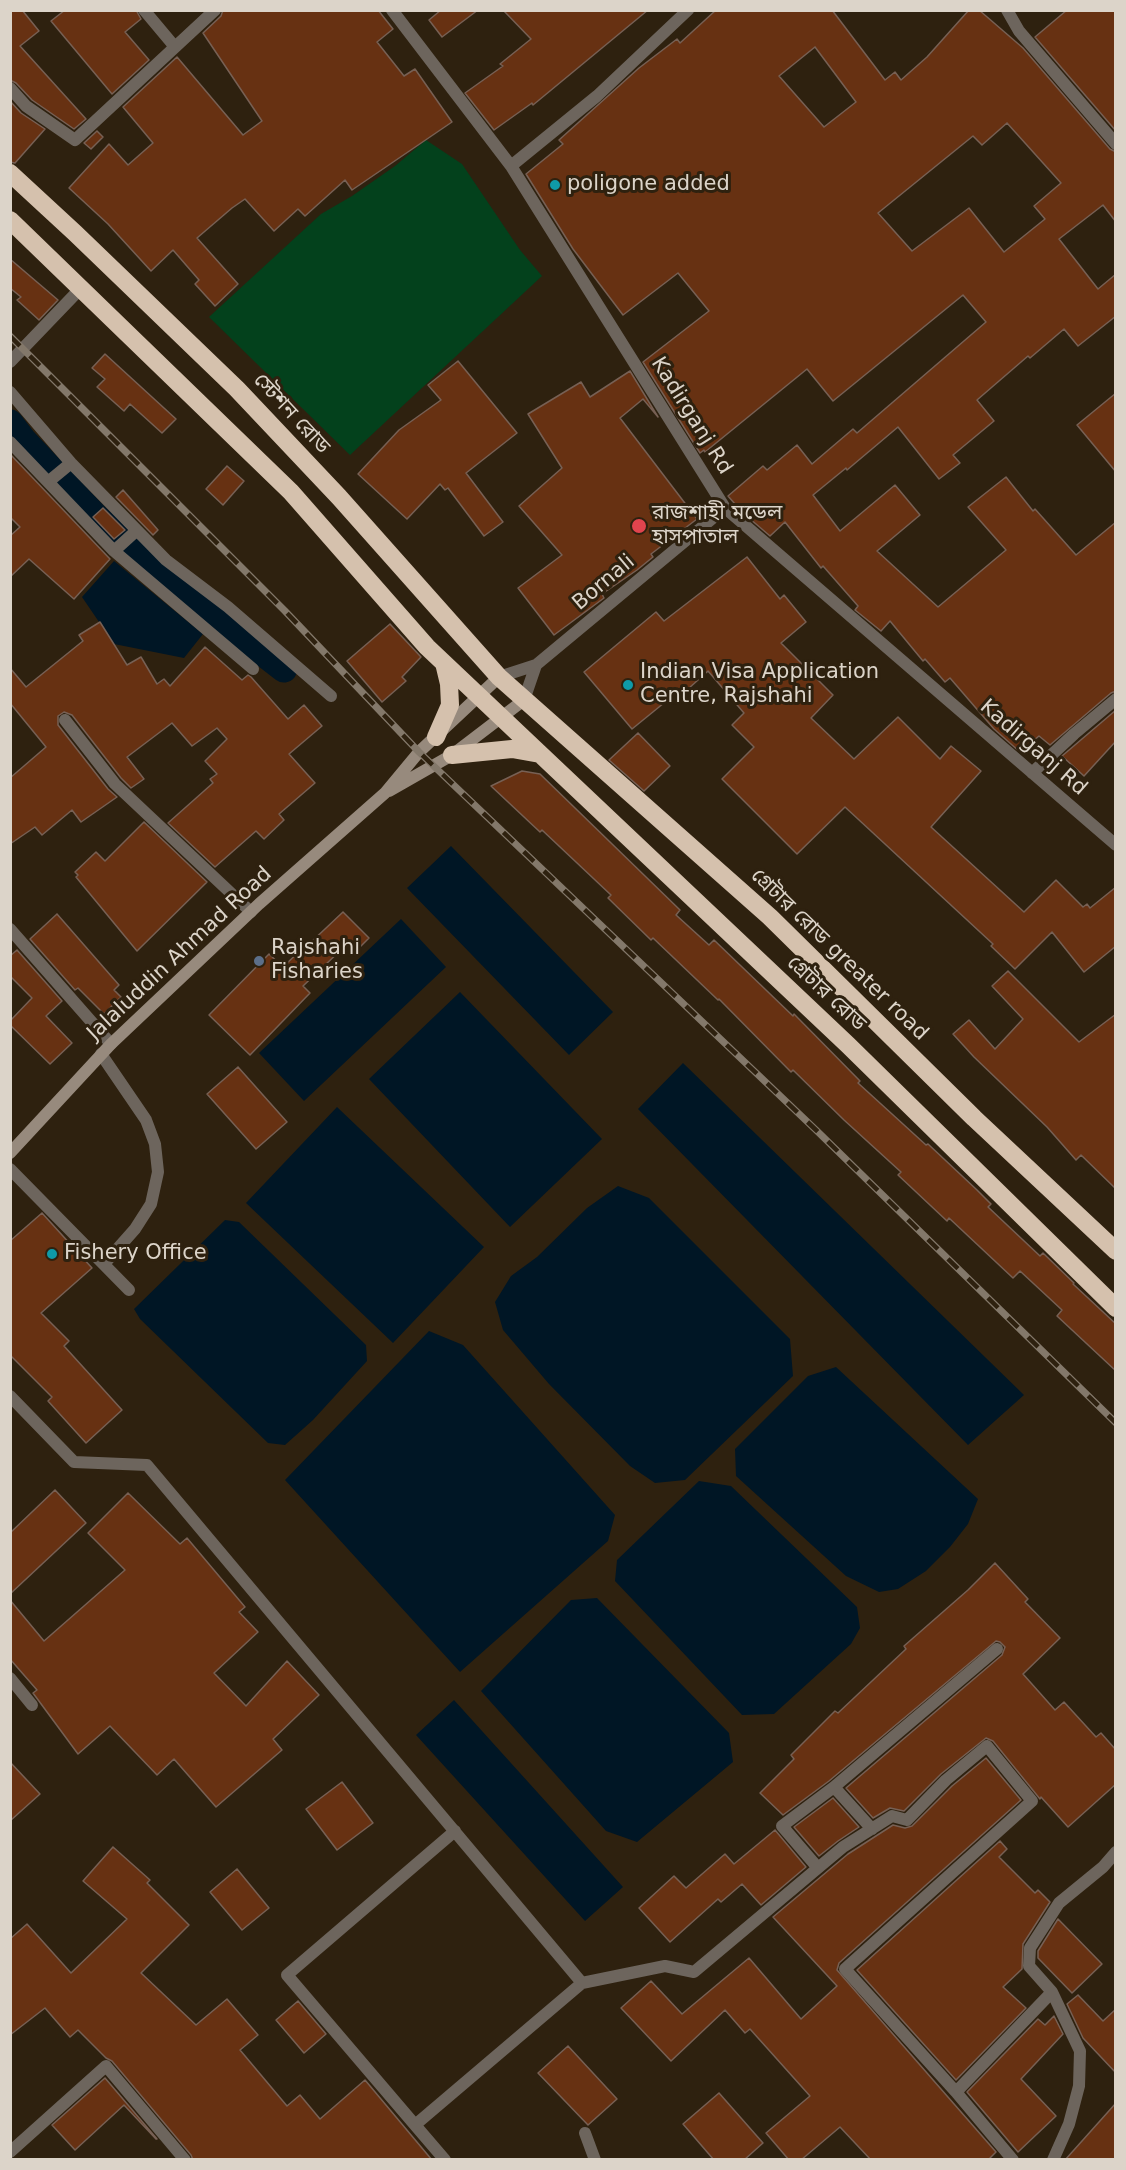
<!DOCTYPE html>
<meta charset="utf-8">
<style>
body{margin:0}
#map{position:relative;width:1126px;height:2170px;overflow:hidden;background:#2e210f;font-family:"DejaVu Sans",sans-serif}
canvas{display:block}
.frame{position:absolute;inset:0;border:12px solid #dcd4c9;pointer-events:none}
</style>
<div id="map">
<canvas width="1126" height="2170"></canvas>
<div class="frame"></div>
</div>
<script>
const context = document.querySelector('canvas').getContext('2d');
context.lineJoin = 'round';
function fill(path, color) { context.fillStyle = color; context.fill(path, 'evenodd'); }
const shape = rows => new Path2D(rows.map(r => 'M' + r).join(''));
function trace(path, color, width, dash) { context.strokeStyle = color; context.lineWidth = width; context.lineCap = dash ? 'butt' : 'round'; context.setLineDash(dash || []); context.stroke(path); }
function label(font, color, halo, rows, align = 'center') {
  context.font = font + ' "DejaVu Sans","Noto Sans Bengali",sans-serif'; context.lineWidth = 6; context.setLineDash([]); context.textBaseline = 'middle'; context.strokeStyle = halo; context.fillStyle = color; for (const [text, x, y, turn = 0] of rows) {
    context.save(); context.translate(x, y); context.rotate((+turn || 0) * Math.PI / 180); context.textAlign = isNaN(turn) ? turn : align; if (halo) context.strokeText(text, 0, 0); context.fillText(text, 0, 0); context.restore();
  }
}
fill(shape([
 [426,140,462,164,520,250,542,276,350,455,209,317,321,214,352,196,395,166]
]), '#03411c');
fill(shape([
 [114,561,203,634,184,658,114,644,82,597],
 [451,846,613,1012,569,1055,407,888],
 [401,919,446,967,304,1101,259,1053],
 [460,992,602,1139,510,1227,369,1079],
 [683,1063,1024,1395,968,1445,638,1109],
 [337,1107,484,1247,393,1343,246,1203],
 [618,1186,649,1198,790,1339,793,1376,685,1480,655,1483,630,1466,549,1384,503,1330,495,1302,511,1276,537,1257,587,1208],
 [225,1220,239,1222,366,1345,367,1361,313,1420,285,1445,268,1443,140,1319,134,1309],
 [429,1331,463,1345,615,1515,608,1541,460,1672,285,1480],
 [836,1367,978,1499,968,1524,950,1547,926,1571,898,1589,879,1592,846,1576,736,1476,735,1449,808,1376],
 [699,1481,731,1486,857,1607,860,1628,851,1644,774,1714,742,1715,615,1581,617,1560],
 [597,1598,729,1733,733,1762,637,1842,606,1831,481,1691,571,1600],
 [454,1700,623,1887,585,1921,416,1735]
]), '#001625');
trace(shape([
 [10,423,23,440,97,518,160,573,284,669]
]), '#001625', 27);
const building = shape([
 [10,10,22,10,39,31,20,46,86,119,74,129,32,100,16,83,10,80,10,10],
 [65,10,136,10,141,19,125,32,149,60,112,94,51,21,65,10],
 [223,10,378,10,393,29,377,42,404,76,415,69,452,122,352,190,345,180,305,216,298,209,274,231,245,199,232,208,197,238,238,284,215,306,195,284,199,280,173,250,151,271,108,224,69,188,109,144,128,165,153,143,123,107,177,57,243,135,262,121,203,33,221,16,223,10],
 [441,10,478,10,442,37,429,20,441,10],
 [503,10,648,10,533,105,532,103,494,130,465,93,503,66,500,64,531,39,503,10],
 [716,10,832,10,885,80,895,72,901,80,927,57,969,10,979,10,1023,48,1110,149,1116,152,1116,222,1103,205,1059,239,1098,289,1116,274,1116,316,1078,346,1064,329,1030,358,1028,356,977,400,994,421,953,455,960,463,939,479,898,427,847,470,846,468,813,495,840,531,895,485,920,515,877,551,938,607,1006,550,968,507,1006,477,1033,511,1035,509,1076,555,1116,522,1116,691,1111,693,1050,745,1039,736,1020,752,994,729,950,678,945,682,925,659,923,661,890,621,881,631,855,610,858,606,823,566,821,568,785,522,770,536,742,512,728,496,763,466,767,470,797,445,812,464,853,429,857,433,986,322,963,295,833,401,807,369,705,452,704,450,700,453,643,362,709,311,678,273,623,315,573,249,526,174,563,144,559,140,639,68,677,39,680,43,716,10],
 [815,47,856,102,824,127,779,76,815,47],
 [1007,123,1061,183,1034,206,1045,219,1004,252,969,208,912,251,878,213,973,136,982,145,1007,123],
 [1067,10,1116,10,1116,131,1035,37,1067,10],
 [10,101,21,113,45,129,15,163,10,162,10,101],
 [97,131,103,137,91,149,84,143,97,131],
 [10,259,58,300,39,320,17,300,21,297,10,288,10,259],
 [105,354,176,419,162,433,130,404,124,411,97,387,105,379,92,368,105,354],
 [458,361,517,433,466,473,503,522,484,536,448,488,445,490,440,484,407,519,358,474,399,430,441,400,428,385,458,361],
 [630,371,658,417,643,399,620,418,697,519,651,554,653,557,637,570,602,594,604,598,554,635,518,588,562,555,519,506,562,468,528,414,581,382,590,397,630,371],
 [1116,393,1116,472,1077,425,1116,393],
 [10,454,110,559,74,599,29,559,10,577,10,536,20,527,10,517,10,454],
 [227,466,244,481,223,505,206,489,227,466],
 [123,490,158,530,153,535,116,497,123,490],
 [103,508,125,530,114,539,93,517,103,508],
 [747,557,780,599,784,595,806,622,781,643,833,695,811,718,854,759,898,717,940,759,951,746,981,771,931,827,1024,912,1056,880,1083,907,1087,904,1090,908,1116,887,1116,946,1084,972,1052,932,1015,969,991,946,993,944,845,807,797,854,722,779,754,747,732,725,744,713,708,671,678,698,675,694,632,729,584,672,656,612,664,621,747,557],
 [100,622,127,665,141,657,157,684,164,679,170,686,205,647,242,680,248,675,251,677,288,719,304,705,322,726,289,754,315,783,279,814,284,820,264,839,256,831,215,867,168,823,213,783,210,779,217,774,205,761,227,739,217,728,192,746,172,723,127,757,144,779,131,788,121,778,72,715,64,712,58,716,58,725,108,789,117,797,81,822,72,810,42,835,35,827,10,844,10,778,46,747,10,703,10,668,26,687,83,641,79,635,100,622],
 [390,624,421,657,402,677,406,681,382,702,347,661,390,624],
 [1116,710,1116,741,1084,776,1062,756,1116,710],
 [638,733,670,766,644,791,609,760,638,733],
 [522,771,540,774,680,910,676,915,709,945,714,940,793,1016,794,1014,860,1081,858,1083,926,1145,928,1144,977,1190,991,1204,988,1207,1040,1256,1043,1253,1074,1283,1073,1284,1116,1324,1116,1371,1057,1316,1062,1310,1020,1271,1013,1278,949,1218,947,1221,898,1175,901,1172,844,1120,793,1070,791,1072,719,999,718,1000,653,938,651,940,608,898,611,895,542,830,540,832,491,786,522,771],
 [144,822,207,882,137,951,76,877,78,875,75,872,96,852,105,861,144,822],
 [343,912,369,938,352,955,344,947,303,986,310,993,250,1055,209,1015,269,954,283,967,307,944,308,945,343,912],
 [57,914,119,985,114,990,121,997,104,1014,78,988,75,990,30,939,57,914],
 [17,950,62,1001,46,1016,72,1043,50,1064,10,1025,10,1021,32,998,10,976,10,956,17,950],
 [1008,971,1079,1042,1116,1014,1116,1189,1081,1155,1076,1160,1047,1127,974,1057,953,1034,969,1020,995,1049,1023,1019,992,986,1008,971],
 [238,1067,287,1122,256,1149,207,1094,238,1067],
 [42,1213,92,1268,41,1313,69,1341,64,1346,122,1410,86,1443,48,1401,52,1397,10,1355,10,1241,42,1213],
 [55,1490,86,1523,10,1594,10,1533,55,1490],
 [128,1493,180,1544,187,1538,245,1607,239,1612,258,1632,214,1673,246,1706,287,1661,319,1695,273,1739,282,1750,216,1807,174,1759,157,1775,110,1726,78,1754,33,1693,37,1690,10,1659,10,1600,44,1641,125,1570,88,1533,128,1493],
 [995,1563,1028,1599,1025,1602,1060,1638,1023,1674,1055,1710,1064,1702,1096,1737,1101,1733,1116,1750,1116,1784,1068,1827,1041,1797,1040,1799,993,1741,986,1738,941,1774,904,1811,890,1808,873,1818,846,1788,1002,1655,1005,1647,1000,1642,996,1641,829,1781,783,1815,760,1793,794,1759,791,1755,835,1711,838,1713,906,1649,904,1646,968,1590,995,1563],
 [986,1758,1021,1800,839,1963,837,1970,996,2152,988,2160,871,2160,840,2127,801,2160,789,2160,766,2133,810,2096,750,2029,745,2033,725,2010,671,2061,621,2008,651,1981,682,2014,749,1958,801,2019,837,1986,773,1917,848,1854,893,1825,905,1828,912,1826,952,1786,986,1758],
 [10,1762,40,1794,10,1821,10,1762],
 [342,1782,373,1823,337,1850,306,1809,342,1782],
 [833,1798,859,1827,838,1841,819,1856,794,1827,833,1798],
 [775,1830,806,1867,761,1905,742,1884,721,1902,718,1899,670,1942,639,1908,674,1876,686,1888,725,1854,734,1864,775,1830],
 [1000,1841,1007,1849,999,1857,1035,1893,1038,1890,1050,1902,1023,1944,1022,1969,1003,1987,1026,2008,956,2080,857,1970,1000,1841],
 [113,1847,150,1880,147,1883,189,1925,141,1973,196,2025,227,1999,258,2035,240,2050,287,2106,300,2095,320,2119,365,2080,432,2160,193,2160,191,2155,112,2061,106,2058,78,2030,70,2037,45,2008,10,2035,10,1939,27,1924,71,1973,127,1919,83,1881,113,1847],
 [237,1869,269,1908,242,1930,210,1892,237,1869],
 [1058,1919,1102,1964,1072,1993,1038,1958,1038,1951,1058,1919],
 [1078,1995,1103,2021,1116,2009,1116,2073,1083,2038,1067,2004,1078,1995],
 [298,2001,326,2034,304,2053,276,2020,298,2001],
 [1054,2016,1063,2034,1021,2079,1056,2116,1018,2152,967,2092,1038,2019,1045,2025,1054,2016],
 [568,2046,617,2099,588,2125,538,2073,568,2046],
 [105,2078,157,2139,156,2139,124,2105,75,2150,52,2125,105,2078],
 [719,2093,763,2143,744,2160,714,2160,683,2124,719,2093],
 [1116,2103,1116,2160,1065,2160,1116,2103]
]);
fill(building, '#673112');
trace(building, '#776054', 1.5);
trace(shape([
 [144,10,175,47],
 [392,10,511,166,725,508,1116,845],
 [1007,10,1019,31,1116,144],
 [10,88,26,106,75,140,215,10],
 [511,166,597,96,688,10],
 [10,362,81,288],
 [10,392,71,463,166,560,228,607,331,696],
 [10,442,114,551,253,669],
 [48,482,71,463],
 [114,551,136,531],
 [499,677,536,665,725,508],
 [524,700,536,665],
 [65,720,115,784,251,912],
 [1032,773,1074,734,1116,699],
 [10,929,111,1044],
 [101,1054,146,1120,155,1144,158,1172,151,1204,135,1229,104,1264],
 [10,1169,129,1290],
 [10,1396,74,1462,147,1465,582,1983],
 [10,1678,32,1705],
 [834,1787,997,1649],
 [455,1831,287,1975,415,2125,582,1983,665,1966,694,1972,843,1847,892,1816,907,1820,946,1780,987,1746,1032,1801,845,1969,956,2092,1013,2160],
 [818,1868,782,1826,834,1787,872,1829],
 [956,2092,1052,1992],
 [415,2125,445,2160],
 [585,2133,595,2160],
 [10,2152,106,2066,185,2160],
 [1053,2160,1069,2124,1079,2086,1080,2051,1052,1992,1029,1966,1030,1948,1059,1903,1103,1867,1116,1852]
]), '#6d655d', 12);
trace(shape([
 [389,791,452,755,524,700],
 [10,1153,111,1044,259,904,385,793,419,752,499,677]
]), '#978a7d', 12);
trace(shape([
 [10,173,75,233,237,389,339,497,499,677,770,917,974,1118,1116,1251],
 [10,220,291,492,427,647,848,1045,1116,1308],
 [436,737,450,705,449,684,444,663],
 [452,755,512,749,540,754]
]), '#d5c1ad', 18);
const rail = shape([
 [10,336,285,611,419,752,816,1130,1116,1423]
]);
trace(rail, '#83786a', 7);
trace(rail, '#2e210f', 4.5, [14]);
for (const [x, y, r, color] of [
 [555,185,6,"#0f9aa8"],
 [639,526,8,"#e0444e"],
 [628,685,6,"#0f9aa8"],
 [259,961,6,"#5c6f8a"],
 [52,1254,6,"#0f9aa8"]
]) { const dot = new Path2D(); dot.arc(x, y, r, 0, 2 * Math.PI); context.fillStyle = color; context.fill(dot); trace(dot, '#2e210f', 2); }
label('21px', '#dcd4c9', '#2e210f', [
 ["poligone added",567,185],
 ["রাজশাহী মডেল",652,514],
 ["হাসপাতাল",652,538],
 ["Indian Visa Application",640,673],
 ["Centre, Rajshahi",640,697],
 ["Rajshahi",271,949],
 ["Fisharies",271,973],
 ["Fishery Office",64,1254]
], 'left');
label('21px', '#dcd4c9', '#2e210f', [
 ["স্টেশন রোড",291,414,47],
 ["Kadirganj Rd",691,416,58],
 ["Bornali",604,583,-40],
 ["Kadirganj Rd",1033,748,41],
 ["Jalaluddin Ahmad Road",180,954,-43],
 ["গ্রেটার রোড greater road",839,955,44],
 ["গ্রেটার রোড",826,994,43]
]);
</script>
